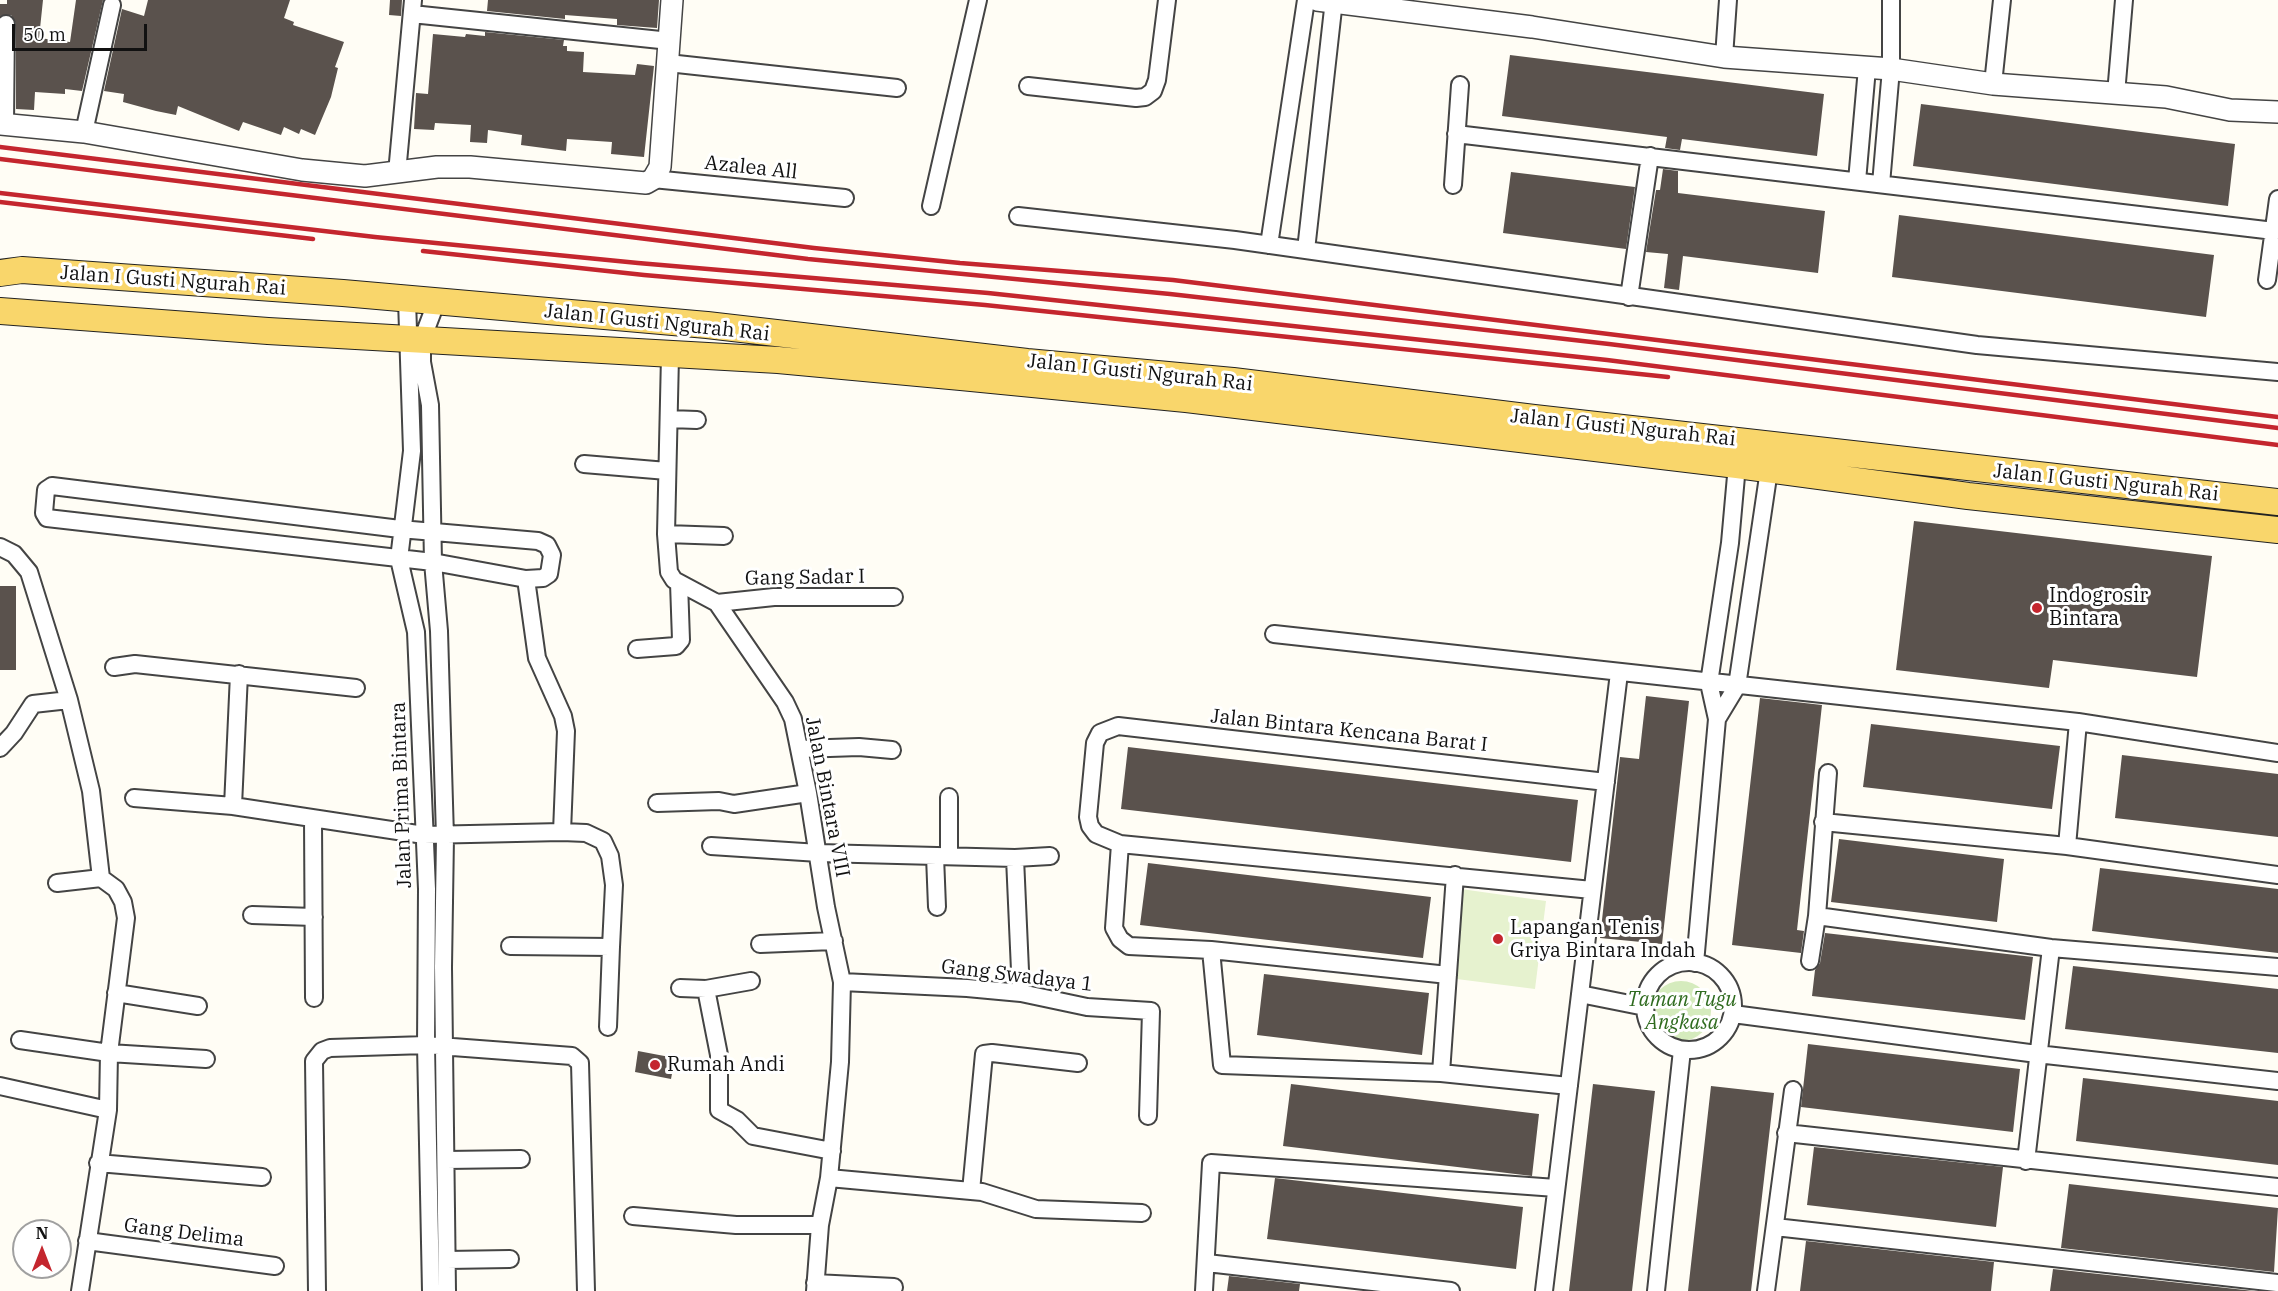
<!DOCTYPE html>
<style>
body{margin:0}
#map{position:relative;width:2278px;height:1291px;overflow:hidden;background:#fffdf5;font-family:"IBM Plex Serif",serif}
canvas{display:block}
.north{position:absolute;left:12px;top:1219px;width:60px;height:60px;box-sizing:border-box;background:#fff;border:2px solid #a0a0a0;border-radius:50%;rotate:0deg;font-size:16px;font-weight:700;line-height:24px;text-align:center;color:#111}
.north::after{content:'';display:block;margin:auto;width:21px;height:27px;background:#c4262e;clip-path:polygon(50% 0,100% 100%,50% 72%,0 100%)}
.scale{position:absolute;left:12px;top:24px;width:135px;height:27px;box-sizing:border-box;border:3px solid #111;border-top:0;padding-left:8px;font-size:18px;line-height:21px;white-space:nowrap;color:#111;-webkit-text-stroke:4px #fff;paint-order:stroke}
</style>
<div id="map">
<canvas width="2278" height="1291"></canvas>
<div class="north">N</div>
<div class="scale">50 m</div>
</div>
<script>
const context = document.querySelector('canvas').getContext('2d');
context.lineJoin = 'round';
function fill(path, color) { context.fillStyle = color; context.fill(path, 'evenodd'); }
const shape = rows => new Path2D(rows.map(r => 'M' + r).join(''));
function trace(path, color, width, dash) { context.strokeStyle = color; context.lineWidth = width; context.lineCap = dash ? 'butt' : 'round'; context.setLineDash(dash || []); context.stroke(path); }
function label(font, color, halo, rows, align = 'center') {
  context.font = font + ' "IBM Plex Serif",serif'; context.lineWidth = 6; context.setLineDash([]); context.textBaseline = 'middle'; context.strokeStyle = halo; context.fillStyle = color; for (const [text, x, y, turn = 0] of rows) {
    context.save(); context.translate(x, y); context.rotate((+turn || 0) * Math.PI / 180); context.textAlign = isNaN(turn) ? turn : align; if (halo) context.strokeText(text, 0, 0); context.fillText(text, 0, 0); context.restore();
  }
}
fill(shape([
 '1651 1011a30 30 0 1 1 60 0a30 30 0 1 1-60 0Z'
]), '#d5ebbd');
fill(shape([
 [1461,889,1546,901,1535,989,1449,978]
]), '#e6f2cf');
fill(shape([
 [7,0,43,0,39,38,70,42,76,0,103,0,82,91,65,89,65,94,35,92,34,110,16,109,16,24,11,15,0,16,0,4,7,4],
 [148,0,290,0,284,18,294,22,293,25,344,42,335,67,338,68,331,97,315,135,301,129,299,134,284,127,281,135,243,122,239,131,178,106,176,115,156,111,123,102,124,94,104,91,122,9,144,16],
 [390,0,402,0,401,16,389,15],
 [488,0,659,0,657,28,617,25,617,19,565,15,565,19,487,11],
 [485,32,564,40,563,46,567,46,567,51,584,52,583,72,635,75,637,64,654,66,644,157,611,154,612,142,567,139,566,151,521,145,522,135,488,130,487,143,470,142,471,125,435,123,434,130,414,129,416,93,428,94,433,34,465,37,466,34,485,36],
 [1510,55,1824,94,1817,156,1682,139,1680,150,1665,148,1667,137,1502,116],
 [1921,104,2235,144,2228,206,1913,166],
 [1663,169,1678,171,1678,193,1825,211,1818,273,1683,256,1679,290,1664,288,1668,254,1646,252,1656,190,1660,190],
 [1511,172,1635,187,1626,249,1503,233],
 [1899,215,2214,255,2206,317,1892,277],
 [1914,521,2212,556,2197,677,2053,660,2049,688,1896,670],
 [0,586,16,586,16,670,0,670],
 [1646,696,1689,701,1662,944,1600,938,1620,757,1639,759],
 [1760,698,1822,705,1797,930,1804,931,1801,953,1732,945],
 [1871,724,2060,746,2052,809,1863,787],
 [1128,747,1578,800,1571,862,1121,809],
 [2122,755,2278,774,2278,837,2115,818],
 [1839,839,2004,859,1997,922,1831,902],
 [1148,863,1431,897,1423,958,1140,925],
 [2100,868,2278,889,2278,953,2092,931],
 [1825,933,2033,957,2025,1020,1812,996,1815,970,1820,963],
 [2073,966,2278,989,2278,1053,2065,1029],
 [1264,974,1429,993,1422,1055,1257,1035],
 [1808,1044,2020,1069,2013,1132,1801,1107],
 [638,1051,675,1058,671,1079,635,1072],
 [2083,1078,2278,1101,2278,1165,2076,1141],
 [1291,1084,1539,1114,1532,1176,1283,1146],
 [1593,1084,1655,1091,1632,1291,1569,1291],
 [1711,1086,1774,1093,1751,1291,1688,1291],
 [1814,1147,2003,1167,1996,1227,1807,1205],
 [1275,1178,1523,1207,1516,1269,1267,1239],
 [2069,1184,2278,1208,2274,1272,2061,1248],
 [1806,1241,1994,1262,1991,1291,1800,1291],
 [2053,1269,2254,1291,2050,1291],
 [1229,1276,1300,1284,1299,1291,1227,1291]
]), '#5a524d');
const minor = shape([
 [412,14,670,41],
 [1724,57,1728,0],
 [668,63,897,88],
 [1993,84,2002,0],
 [1028,86,1136,98,1145,97,1153,91,1157,80,1167,0],
 [2116,94,2124,0],
 [5,124,6,24],
 [84,132,112,5],
 [1456,134,2274,231],
 [397,173,413,0],
 [653,179,845,198],
 [1857,181,1867,68],
 [1881,184,1891,69,1891,0],
 [1453,185,1460,85],
 [931,206,978,0],
 [1018,216,1235,240,1977,345,2278,372],
 [1269,245,1306,0],
 [1306,250,1334,0],
 [2267,280,2278,199],
 [1629,297,1650,156],
 [407,300,412,451,399,559,416,632,427,889,426,1045,431,1291],
 [436,303,422,340,422,362,430,405,433,562,439,631,445,837,443,967,447,1291],
 [670,356,666,534,669,572,674,580,717,603,785,702,793,719,808,793,826,907,842,982,840,1062,829,1178,820,1225,815,1291],
 [669,419,697,420],
 [584,464,667,471],
 [52,486,400,529,538,541,547,545,552,555,549,574,543,578,526,579,433,562,47,518,44,513,46,490,52,486],
 [666,534,724,536],
 [0,547,14,554,29,572,69,700,91,791,101,878,57,883],
 [526,579,537,658,563,716,566,731,562,832],
 [717,603,774,597,894,597],
 [1274,634,2078,722,2278,753],
 [637,649,676,646,681,640,679,583],
 [114,667,135,664,356,688],
 [1717,719,1737,686,1769,470],
 [0,748,14,733,33,704,69,700],
 [800,749,859,747,892,750],
 [134,798,233,806,424,835,562,832,586,833,603,841,610,856,614,885,611,947,510,946],
 [657,803,719,801,734,804,808,793],
 [233,806,239,674],
 [313,819,314,998],
 [1823,822,2067,846,2278,875],
 [1120,844,1114,928,1120,939,1129,946,1211,950,1448,975],
 [711,846,819,853,1015,858,1050,856],
 [2067,846,2078,722],
 [935,856,937,907],
 [949,856,949,797],
 [1015,858,1021,993],
 [1592,890,1120,844,1096,834,1090,826,1088,817,1095,743,1100,733,1118,726,1606,782],
 [252,915,314,917],
 [1817,916,2051,948,2278,967],
 [760,944,834,941],
 [1211,950,1222,1065,1441,1073,1569,1086],
 [1810,961,1817,916,1828,773],
 '1645 1006a44 44 0 1 1 88 0a44 44 0 1 1-88 0Z',
 [1695,963,1717,719,1709,683,1730,543,1737,465],
 [842,982,967,988,1021,993,1087,1007,1151,1011,1148,1116],
 [680,988,706,989,751,981],
 [706,989,719,1055,719,1110,737,1120,753,1136,832,1151],
 [116,993,198,1006],
 [1580,994,1645,1007],
 [1733,1014,2037,1054,2278,1081],
 [608,1027,611,947],
 [20,1040,109,1053,206,1059],
 [1441,1073,1455,875],
 [0,1086,108,1110],
 [1786,1133,2278,1187],
 [446,1160,521,1159],
 [2026,1161,2051,948],
 [98,1163,262,1177],
 [829,1178,982,1192,1036,1209,1142,1213],
 [971,1191,984,1054,992,1053,1078,1063],
 [633,1216,736,1225,820,1225],
 [1775,1227,2277,1283],
 [87,1241,275,1266],
 [447,1260,510,1259],
 [1207,1263,1451,1291],
 [815,1283,894,1287],
 [80,1291,108,1110,109,1053,126,918,123,902,116,889,101,878],
 [317,1291,314,1061,322,1051,330,1048,426,1045,572,1056,580,1063,586,1291],
 [1204,1291,1211,1163,1556,1188],
 [1544,1291,1619,673],
 [1656,1291,1682,1050],
 [1766,1291,1793,1090]
]);
const tertiary = shape([
 [1317,0,1532,27,1724,57,1891,69,1993,84,2166,97,2230,110,2278,112],
 [0,124,84,132,302,170,365,176,437,167,470,167,646,183,653,179,660,167,672,0]
]);
const primary = shape([
 [0,273,22,270,343,293,707,325,1027,362,1233,381,1534,418,2278,502],
 [0,311,268,331,778,360,961,377,1186,399,1737,465,1968,496,2278,530]
]);
trace(minor, '#444', 20);
trace(tertiary, '#444', 24);
trace(primary, '#222', 28);
trace(minor, '#fff', 16);
trace(tertiary, '#fff', 21);
trace(primary, '#f9d66b', 26);
trace(shape([
 [0,147,814,248,960,263,1173,280,2278,417],
 [0,159,808,259,1170,294,1609,344,2278,428],
 [0,193,375,237,638,263,988,293,1607,360,2278,445],
 [0,202,313,239],
 [423,251,644,275,985,305,1668,377]
]), '#c4262e', 4.5);
for (const [x, y, r, color] of [
 [2037,608,6,"#c4262e"],
 [1498,939,6,"#c4262e"],
 [655,1065,6,"#c4262e"]
]) { const dot = new Path2D(); dot.arc(x, y, r, 0, 2 * Math.PI); context.fillStyle = color; context.fill(dot); trace(dot, '#fff', 2); }
label('20px', '#111', '#fff', [
 ["Azalea All",751,168,6],
 ["Jalan I Gusti Ngurah Rai",173,281,4],
 ["Jalan I Gusti Ngurah Rai",657,323,6],
 ["Jalan I Gusti Ngurah Rai",1140,373,6],
 ["Jalan I Gusti Ngurah Rai",1623,428,6],
 ["Jalan I Gusti Ngurah Rai",2106,483,6],
 ["Gang Sadar I",805,578,-1],
 ["Jalan Bintara Kencana Barat I",1349,731,6],
 ["Jalan Prima Bintara",402,795,-92],
 ["Jalan Bintara VIII",827,797,79],
 ["Gang Swadaya 1",1017,976,7],
 ["Gang Delima",184,1233,7]
]);
label('20px', '#111', '#fff', [
 ["Indogrosir",2049,596],
 ["Bintara",2049,619],
 ["Lapangan Tenis",1510,928],
 ["Griya Bintara Indah",1510,951],
 ["Rumah Andi",667,1065]
], 'left');
label('italic 20px', '#2f6b1f', '#fff', [
 ["Taman Tugu",1682,1000],
 ["Angkasa",1682,1023]
]);
</script>
